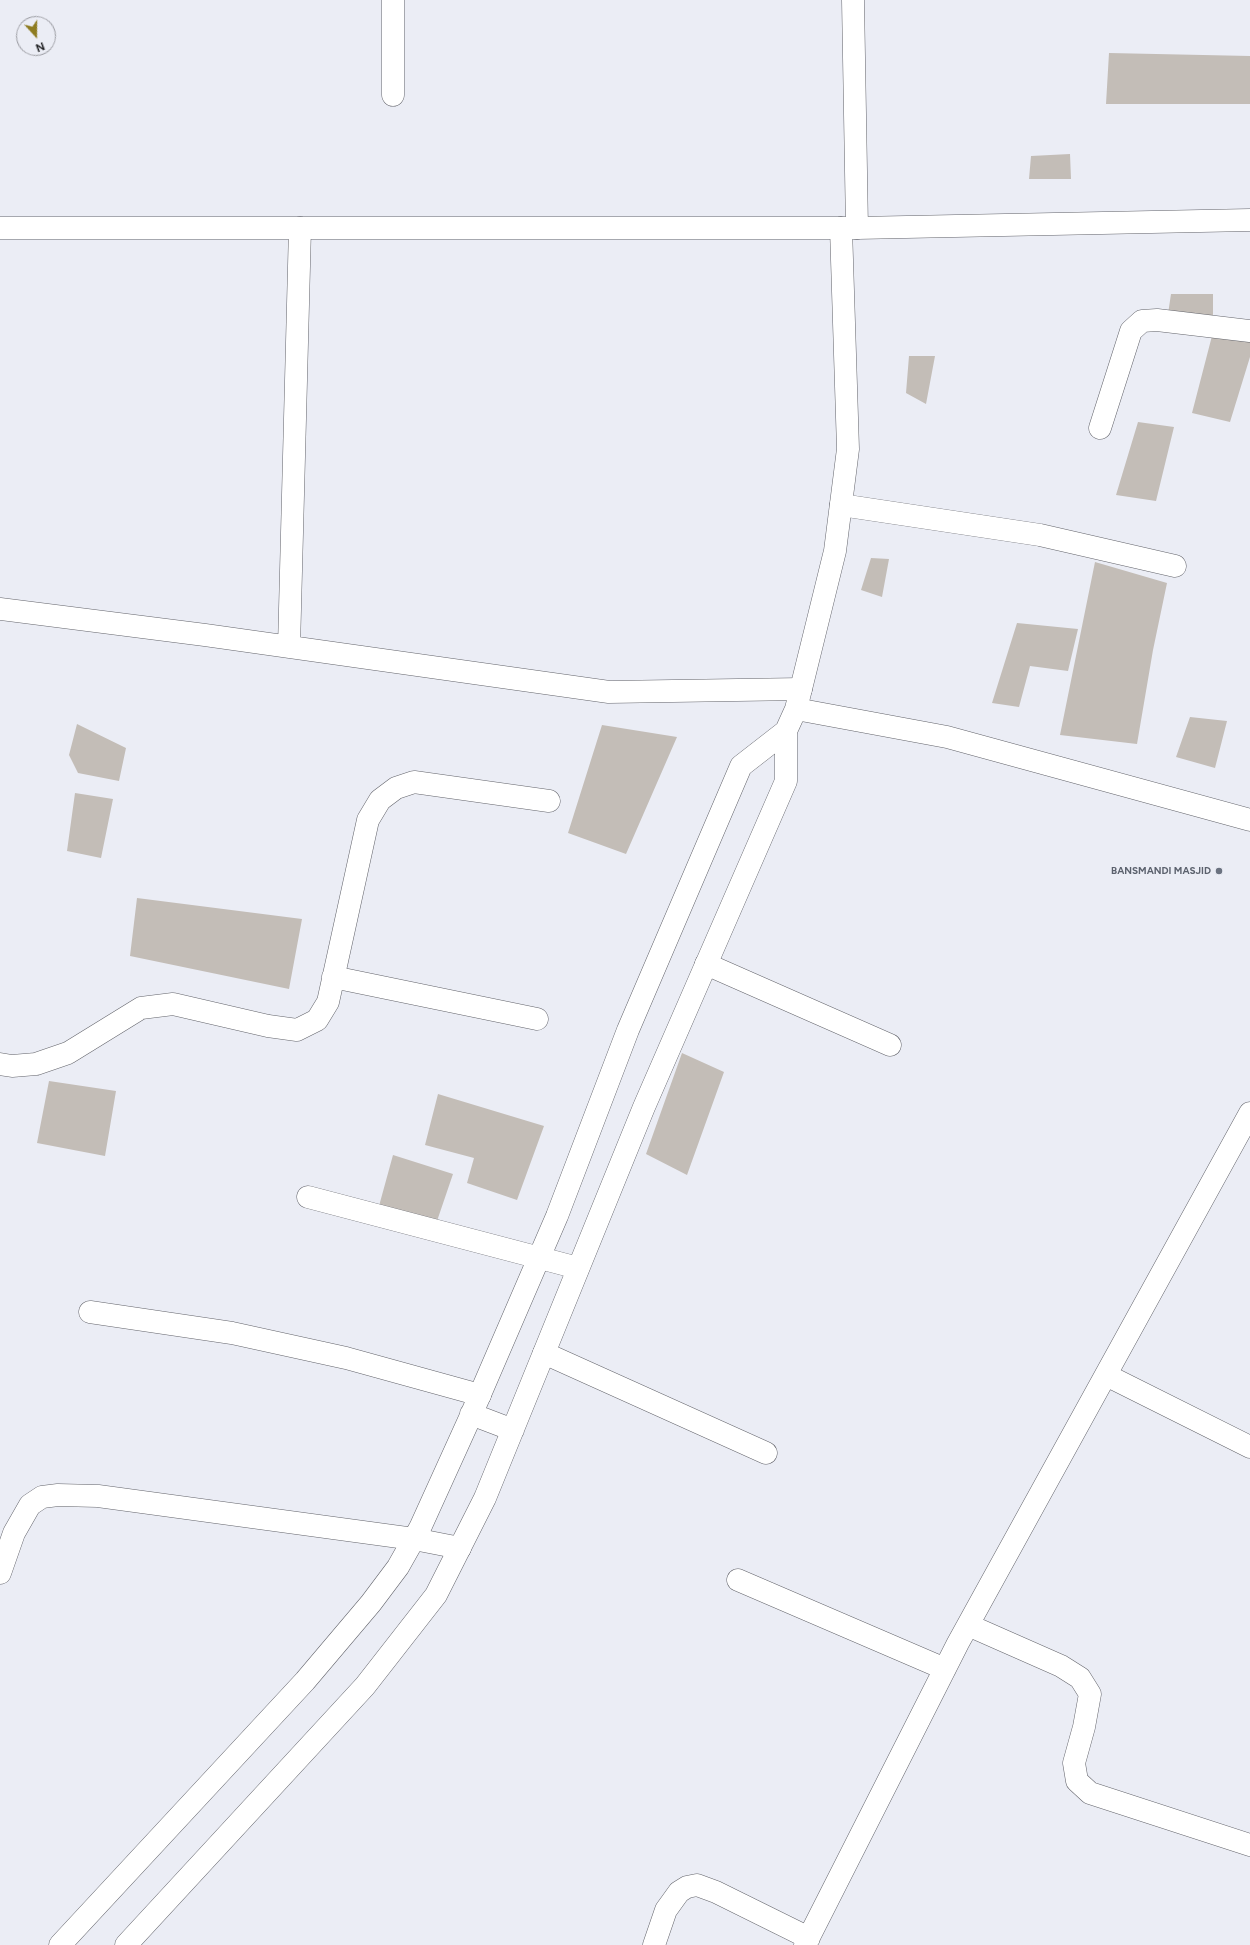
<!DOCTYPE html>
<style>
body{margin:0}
#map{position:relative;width:1250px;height:1945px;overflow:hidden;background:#ebedf5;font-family:Figtree,sans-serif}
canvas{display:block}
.north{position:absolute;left:16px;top:16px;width:40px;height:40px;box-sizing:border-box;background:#ebedf5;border:1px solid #9a9ba1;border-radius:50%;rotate:159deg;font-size:11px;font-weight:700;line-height:16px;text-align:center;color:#202124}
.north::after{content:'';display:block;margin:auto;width:14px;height:18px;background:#8e7c21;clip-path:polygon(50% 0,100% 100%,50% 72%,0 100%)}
</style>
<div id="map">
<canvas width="1250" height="1945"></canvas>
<div class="north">N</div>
</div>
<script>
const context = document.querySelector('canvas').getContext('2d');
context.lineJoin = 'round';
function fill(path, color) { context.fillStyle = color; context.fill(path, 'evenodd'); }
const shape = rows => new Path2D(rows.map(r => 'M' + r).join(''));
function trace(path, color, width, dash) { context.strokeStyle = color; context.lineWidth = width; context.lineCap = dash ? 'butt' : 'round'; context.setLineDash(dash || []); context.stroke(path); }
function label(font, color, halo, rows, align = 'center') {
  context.font = font + ' Figtree,sans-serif'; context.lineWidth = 4; context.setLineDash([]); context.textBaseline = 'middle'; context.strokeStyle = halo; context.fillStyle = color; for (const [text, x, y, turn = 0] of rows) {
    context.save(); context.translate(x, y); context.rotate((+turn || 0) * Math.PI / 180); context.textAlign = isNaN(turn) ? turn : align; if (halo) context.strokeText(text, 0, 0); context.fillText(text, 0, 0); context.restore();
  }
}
fill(shape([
 [1109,53,1250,56,1250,104,1106,104],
 [1070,154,1071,179,1029,179,1031,156],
 [1171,294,1213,294,1213,320,1168,314],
 [1213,332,1250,340,1250,357,1230,422,1192,413],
 [909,356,935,356,926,404,906,393],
 [1138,422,1174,427,1156,501,1116,495],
 [871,558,889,559,882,597,861,590],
 [1095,562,1167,583,1153,650,1137,744,1060,735],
 [1017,623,1078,629,1068,671,1030,666,1019,707,992,703],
 [1190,717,1227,721,1215,768,1176,757],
 [77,724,126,748,119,781,78,773,69,755],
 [602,725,677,737,626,854,568,833],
 [75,793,113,799,101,858,67,851],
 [137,898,302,919,289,989,130,956],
 [682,1053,724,1072,687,1175,646,1154],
 [49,1081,116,1091,105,1156,37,1143],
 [438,1094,544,1126,517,1200,467,1183,474,1158,425,1145],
 [393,1155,453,1174,437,1221,379,1206]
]), '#c3bdb7');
const minor = shape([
 [393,0,393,95],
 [853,0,857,228],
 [1100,428,1131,331,1142,321,1157,320,1250,331],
 [841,505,1040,535,1175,566],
 [0,609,205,635,609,692,801,689],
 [289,647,300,228],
 [706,964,890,1045],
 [333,977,537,1019],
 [0,1064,12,1066,36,1064,68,1053,141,1008,173,1004,268,1026,297,1030,317,1020,328,1002,368,820,380,800,396,788,414,782,549,801],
 [308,1197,578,1268],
 [90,1312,232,1333,346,1358,480,1395],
 [544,1353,766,1453],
 [1106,1375,1250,1447],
 [0,1573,14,1533,30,1505,42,1497,58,1495,98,1496,414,1539,460,1548],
 [738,1580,945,1669],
 [968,1625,1061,1666,1080,1678,1090,1694,1084,1727,1074,1763,1077,1781,1090,1793,1250,1845],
 [654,1945,666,1910,679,1892,687,1887,697,1885,716,1892,809,1938],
 [805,1945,958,1643,1250,1113]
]);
const tertiary = shape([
 [796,709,947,737,1250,820],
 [471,1414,513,1430],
 [60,1945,305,1681,371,1603,398,1567,420,1528,469,1420,557,1216,628,1030,741,766,786,731],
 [126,1945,365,1686,436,1595,485,1498,644,1107,786,781,786,731,796,709,835,551,848,449,841,228]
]);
const secondary = shape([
 [0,228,857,228,1250,220]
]);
trace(minor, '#63646b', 23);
trace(tertiary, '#63646b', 23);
trace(secondary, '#63646b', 23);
trace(minor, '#fff', 22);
trace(tertiary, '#fff', 22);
trace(secondary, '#fff', 22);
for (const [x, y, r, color] of [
 [1219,871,4,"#6b7280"]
]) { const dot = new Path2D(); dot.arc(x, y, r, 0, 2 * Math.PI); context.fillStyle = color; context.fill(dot); trace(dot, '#ebedf5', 1.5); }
label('bold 10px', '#5b616d', '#ebedf5', [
 ["BANSMANDI MASJID",1211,871]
], 'right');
</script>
